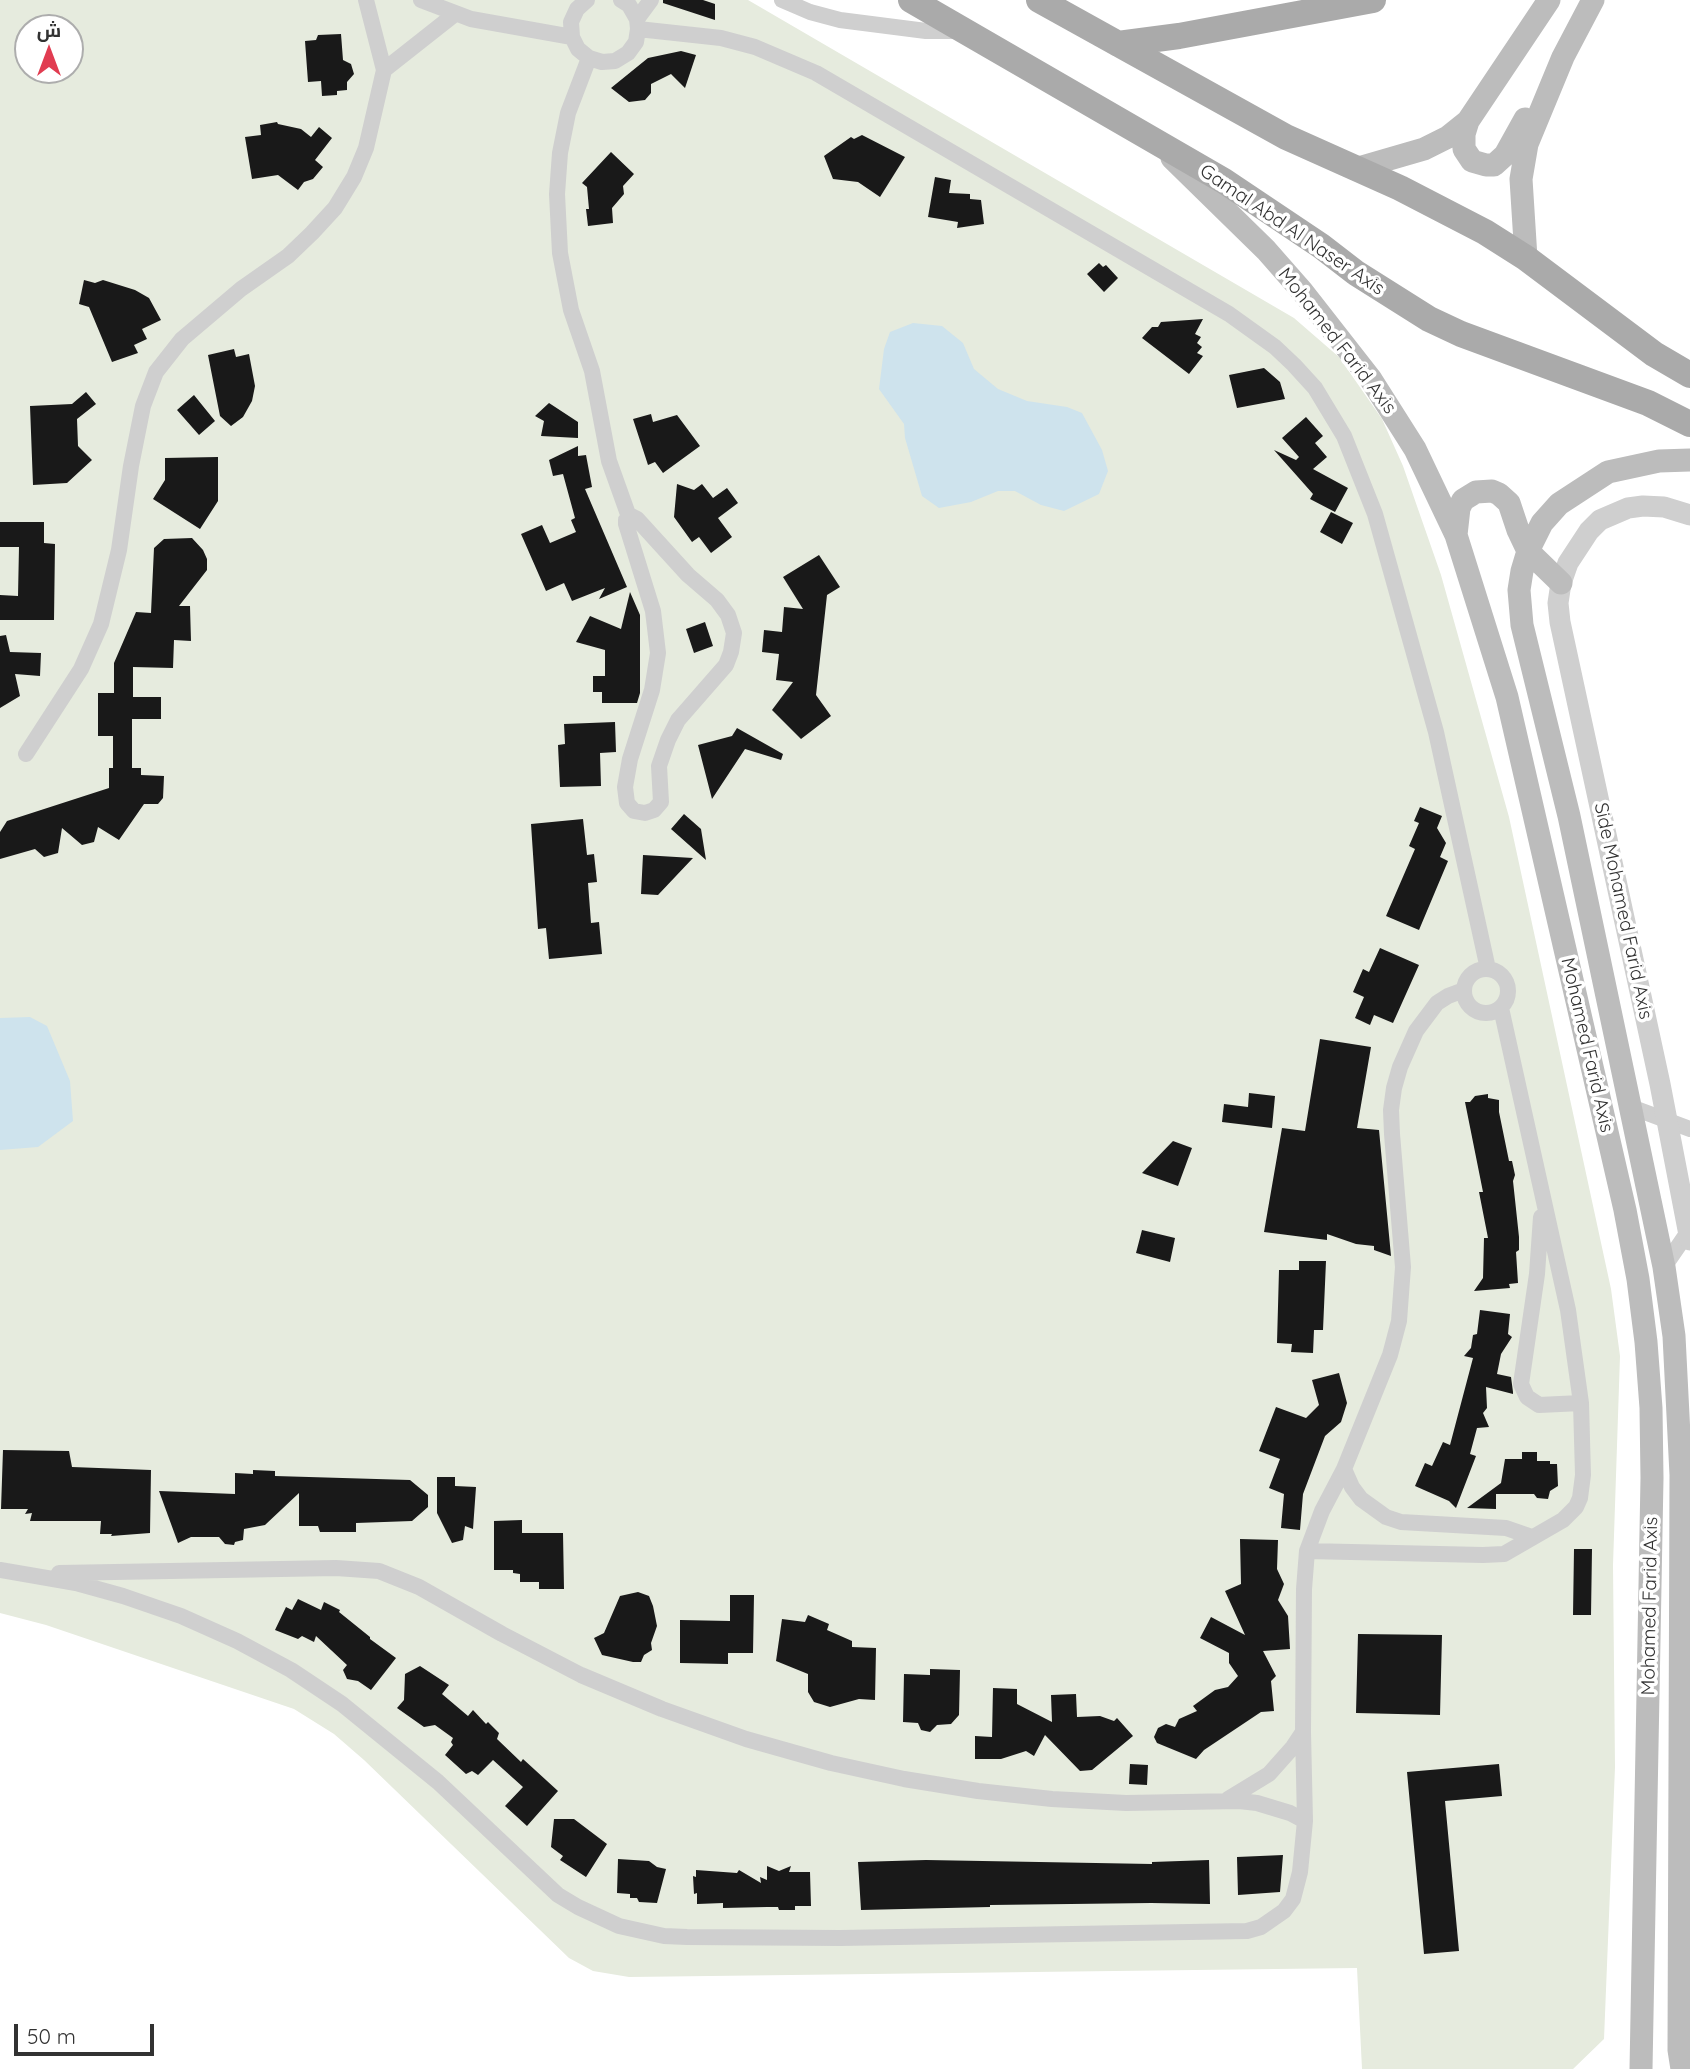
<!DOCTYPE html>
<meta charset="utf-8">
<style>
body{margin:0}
#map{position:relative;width:1690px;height:2069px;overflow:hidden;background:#fff;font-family:Quicksand,Cairo,sans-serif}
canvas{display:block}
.north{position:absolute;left:14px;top:14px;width:70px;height:70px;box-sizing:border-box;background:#fff;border:2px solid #adadad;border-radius:50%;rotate:0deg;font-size:19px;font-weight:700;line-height:28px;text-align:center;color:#323232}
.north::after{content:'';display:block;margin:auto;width:24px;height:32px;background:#e13c51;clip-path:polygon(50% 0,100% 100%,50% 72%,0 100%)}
.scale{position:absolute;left:14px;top:2024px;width:140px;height:32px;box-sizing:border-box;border:4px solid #323232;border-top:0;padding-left:9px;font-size:21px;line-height:24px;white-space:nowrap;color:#323232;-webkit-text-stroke:5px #fff;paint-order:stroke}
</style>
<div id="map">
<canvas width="1690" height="2069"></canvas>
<div class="north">ش</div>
<div class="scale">50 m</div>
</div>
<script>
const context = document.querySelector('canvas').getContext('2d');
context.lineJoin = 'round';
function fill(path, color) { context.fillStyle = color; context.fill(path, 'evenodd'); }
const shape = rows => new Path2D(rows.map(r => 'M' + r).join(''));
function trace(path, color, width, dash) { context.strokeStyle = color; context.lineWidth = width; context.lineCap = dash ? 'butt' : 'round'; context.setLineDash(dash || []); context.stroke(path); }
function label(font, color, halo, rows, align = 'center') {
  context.font = font + ' Quicksand,sans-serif'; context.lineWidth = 7; context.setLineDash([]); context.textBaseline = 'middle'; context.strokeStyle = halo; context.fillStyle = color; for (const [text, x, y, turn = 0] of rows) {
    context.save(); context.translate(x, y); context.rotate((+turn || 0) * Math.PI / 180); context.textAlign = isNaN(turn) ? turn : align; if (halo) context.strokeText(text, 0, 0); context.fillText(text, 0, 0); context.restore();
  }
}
fill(shape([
 [0,0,748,0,1294,318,1339,357,1382,419,1403,466,1441,575,1509,817,1611,1289,1620,1356,1613,1565,1615,1767,1604,2039,1573,2069,1362,2069,1357,1968,629,1977,593,1971,569,1958,364,1760,334,1734,294,1709,46,1625,0,1613],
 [28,28,70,28,70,70,28,70]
]), '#e6ebde');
fill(shape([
 [913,323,942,326,963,343,974,369,998,389,1027,401,1067,407,1082,413,1102,450,1108,471,1099,494,1064,511,1041,505,1015,491,998,491,971,502,939,508,922,496,905,438,904,424,879,389,884,349,890,332],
 [30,1017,47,1026,70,1081,73,1121,38,1147,0,1150,0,1018]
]), '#cee3ed');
fill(shape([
 [663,0,703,0,715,4,715,20,663,3],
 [341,34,343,60,351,64,354,74,347,82,347,90,337,91,337,95,322,96,321,81,308,82,305,41,316,40,318,35],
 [681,51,696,55,685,88,671,74,651,84,651,93,645,100,629,102,611,88,648,58],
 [277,122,278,124,301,129,311,137,319,127,332,138,315,160,323,167,313,179,304,182,298,190,278,175,252,179,245,137,261,135,260,125],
 [862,135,905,157,880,197,858,182,833,179,824,156,851,137,854,139],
 [611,152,634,174,623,186,624,194,612,208,613,223,588,226,586,209,589,209,587,187,582,183],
 [935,177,951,180,949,193,970,194,970,199,981,200,984,224,957,228,958,222,928,217],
 [1099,263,1103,267,1106,265,1118,278,1104,292,1087,274],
 [84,280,95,283,103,280,135,290,149,298,161,320,142,329,147,339,134,345,138,353,112,362,89,307,79,304],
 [1203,319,1195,334,1201,337,1197,343,1202,347,1197,353,1203,356,1189,374,1142,338,1152,327,1158,327,1161,322],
 [234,349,236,357,249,354,255,386,252,401,243,417,231,426,220,416,208,355],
 [1264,368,1280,382,1285,399,1237,408,1229,375],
 [86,392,96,404,77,419,78,446,92,460,67,483,33,485,30,406,72,404],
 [194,395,215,421,199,435,177,410],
 [549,403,578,422,578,438,541,436,544,421,535,416],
 [651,414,653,422,677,415,700,446,663,473,655,462,648,465,633,419],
 [1306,417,1323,436,1315,443,1327,457,1313,469,1348,488,1335,512,1310,499,1313,494,1274,450,1296,460,1299,457,1282,438],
 [578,446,578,456,586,455,592,487,585,489,627,587,599,599,605,588,572,601,564,583,546,591,521,534,542,525,550,543,576,532,571,520,575,518,563,474,553,476,549,460],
 [218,457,218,501,200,529,153,499,165,480,165,458],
 [677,484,694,490,702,484,713,498,727,488,738,503,718,518,732,537,711,553,699,537,692,542,674,517],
 [1331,512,1353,523,1342,544,1320,532],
 [0,522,44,522,44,543,55,544,54,620,0,620,0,595,18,596,19,547,0,547],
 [192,538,203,550,207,559,207,570,179,606,190,606,191,641,174,640,173,668,133,667,133,697,161,697,161,719,132,719,132,768,141,768,141,775,164,776,163,798,158,804,144,804,119,840,98,827,94,842,82,845,62,828,58,853,44,857,35,849,0,859,0,832,7,821,109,788,109,768,113,768,113,736,98,736,98,693,114,693,114,663,136,612,151,613,154,548,164,539],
 [819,555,840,587,827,595,816,695,831,716,801,739,772,710,793,682,776,680,779,654,762,652,764,630,782,632,784,607,803,609,783,577],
 [630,592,640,615,640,693,637,703,602,703,602,692,593,692,593,676,605,676,605,650,576,642,590,616,621,629],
 [705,622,713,646,694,653,686,629],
 [6,635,10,652,41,653,40,676,15,674,20,696,0,708,0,636],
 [615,722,616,752,600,753,601,786,560,787,558,745,565,744,564,724],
 [737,728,783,754,781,760,745,749,712,799,698,745,732,736],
 [1420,807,1442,816,1437,828,1446,843,1440,857,1448,861,1419,930,1386,916,1415,849,1409,846,1419,823,1414,821],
 [684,814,701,829,706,860,671,829],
 [583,819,587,855,594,854,597,882,588,883,591,923,599,922,602,954,549,959,546,928,538,929,531,824],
 [643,855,693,858,658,895,641,894],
 [1380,948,1419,965,1393,1023,1374,1015,1370,1025,1355,1018,1364,997,1353,992,1363,969,1369,972],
 [1320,1039,1371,1047,1357,1128,1379,1130,1391,1256,1374,1250,1374,1246,1356,1244,1327,1234,1327,1240,1264,1232,1282,1128,1305,1131],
 [1249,1093,1275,1096,1272,1128,1222,1122,1224,1104,1248,1107],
 [1488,1094,1488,1098,1499,1100,1499,1112,1509,1161,1512,1161,1515,1175,1513,1181,1519,1237,1519,1250,1516,1252,1518,1283,1509,1284,1510,1288,1474,1291,1483,1278,1484,1238,1488,1238,1479,1192,1483,1192,1465,1102,1470,1102,1475,1096],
 [1173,1141,1192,1148,1178,1186,1142,1173],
 [1142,1230,1175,1238,1170,1262,1136,1253],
 [1299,1261,1326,1261,1323,1330,1314,1330,1313,1353,1291,1352,1292,1344,1277,1343,1279,1270,1299,1270],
 [1480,1310,1510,1314,1508,1334,1512,1337,1501,1354,1497,1374,1511,1377,1513,1392,1513,1394,1486,1387,1487,1408,1483,1413,1489,1427,1477,1428,1470,1454,1476,1456,1456,1508,1449,1501,1415,1486,1425,1463,1432,1466,1443,1442,1450,1445,1473,1358,1464,1356,1471,1348,1473,1335,1477,1334],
 [1339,1373,1347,1403,1341,1422,1325,1436,1303,1494,1300,1530,1281,1528,1284,1494,1269,1488,1280,1459,1259,1451,1276,1407,1306,1418,1319,1405,1312,1380],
 [3,1450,69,1451,72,1467,151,1470,150,1533,111,1536,112,1534,100,1534,101,1521,30,1521,32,1513,25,1514,28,1509,1,1509],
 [1522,1452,1537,1452,1537,1461,1550,1461,1550,1464,1557,1464,1558,1486,1550,1491,1548,1499,1537,1498,1534,1494,1496,1494,1496,1509,1467,1508,1501,1483,1505,1459,1522,1459],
 [253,1470,275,1471,275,1476,410,1480,428,1495,428,1507,412,1521,356,1523,356,1532,320,1532,318,1526,299,1526,299,1493,265,1525,244,1529,243,1540,235,1542,234,1545,225,1544,219,1537,191,1537,178,1543,159,1491,235,1494,235,1473,253,1474],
 [437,1477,455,1477,455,1486,476,1487,473,1529,465,1526,463,1540,452,1543,437,1513],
 [522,1520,522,1533,563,1533,564,1589,539,1589,539,1582,520,1582,520,1574,513,1573,513,1570,494,1570,494,1521],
 [1240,1539,1278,1540,1277,1569,1284,1584,1278,1600,1288,1616,1290,1649,1263,1651,1276,1676,1271,1681,1274,1711,1261,1712,1204,1750,1196,1759,1157,1743,1154,1737,1158,1728,1166,1724,1175,1727,1179,1719,1197,1711,1193,1706,1215,1690,1228,1687,1238,1676,1229,1663,1229,1653,1200,1638,1211,1617,1245,1635,1225,1591,1241,1584],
 [1574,1549,1592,1549,1591,1615,1573,1615],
 [638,1592,649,1596,653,1606,657,1626,651,1643,652,1650,644,1655,641,1662,633,1662,602,1655,594,1638,604,1633,620,1596],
 [730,1595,754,1595,753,1653,728,1653,728,1664,680,1663,680,1620,730,1621],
 [298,1599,321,1610,324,1602,340,1610,339,1612,370,1637,370,1639,396,1658,371,1690,358,1681,347,1679,343,1670,347,1665,316,1636,314,1642,302,1636,298,1639,275,1630,286,1607,292,1610],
 [808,1615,829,1624,827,1630,852,1641,852,1647,876,1648,875,1700,859,1699,830,1707,814,1702,808,1692,808,1674,776,1661,782,1619,805,1622],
 [1358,1634,1442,1635,1440,1715,1356,1713],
 [420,1666,449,1685,442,1694,468,1716,473,1710,486,1724,488,1722,499,1733,497,1739,521,1762,523,1759,558,1791,527,1826,505,1806,523,1787,493,1760,478,1775,472,1771,466,1774,445,1755,453,1745,451,1742,453,1738,435,1725,424,1727,397,1708,404,1700,405,1674],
 [930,1669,960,1670,959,1715,951,1724,937,1725,930,1732,921,1730,918,1723,903,1722,904,1674,930,1675],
 [993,1688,1017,1689,1017,1704,1052,1722,1051,1695,1076,1694,1077,1717,1100,1716,1114,1721,1117,1718,1133,1736,1092,1770,1080,1771,1045,1735,1034,1756,1026,1751,1001,1759,975,1759,975,1736,992,1737],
 [1130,1764,1148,1765,1147,1785,1129,1784],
 [1499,1764,1502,1796,1445,1801,1459,1951,1424,1954,1407,1772],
 [554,1819,574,1819,607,1844,586,1877,560,1860,563,1856,551,1847],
 [1283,1855,1280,1892,1238,1895,1237,1857],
 [618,1859,649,1861,657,1867,666,1869,657,1903,639,1902,637,1898,630,1898,630,1894,617,1893],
 [926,1860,1152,1864,1152,1862,1209,1860,1210,1904,1151,1903,990,1905,990,1907,861,1910,858,1862],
 [767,1866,779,1871,791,1866,789,1872,810,1872,811,1906,795,1906,795,1910,779,1910,778,1907,767,1907,723,1908,723,1903,697,1904,697,1893,694,1894,693,1876,696,1877,696,1870,737,1873,739,1870,761,1883,760,1877,767,1880]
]), '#191919');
trace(shape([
 [421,0,471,19,572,37],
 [587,0,577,9,571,22,572,37,578,49,589,58,602,62,615,61,628,53,636,42,638,29,637,19,629,5,621,0],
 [782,0,810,12,840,20,926,31,960,31],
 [637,19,651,0],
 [638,29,721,38,755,47,816,73,1229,314,1275,347,1294,365,1315,388,1344,436,1375,514,1436,732,1488,969],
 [589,58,568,113,560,153,557,194,560,253,571,310,592,371,609,461,629,517],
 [384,70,455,14],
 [631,516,637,519,688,575,717,600,728,615,734,633,731,652,726,665,678,720,668,740,659,766,661,802,654,810,645,813,634,811,627,803,625,787,630,759,652,690,658,653,653,611,626,524,626,520,631,516],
 [26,754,81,669,101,624,119,550,131,466,143,406,156,372,182,339,241,289,288,256,312,233,335,208,354,177,366,148,384,70,366,0],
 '1464 991a22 22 0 1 1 44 0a22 22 0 1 1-44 0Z',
 [1631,1107,1690,1129],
 [1541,1217,1537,1274,1521,1384,1527,1397,1539,1405,1581,1403],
 [1664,1267,1690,1229],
 [1344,1469,1352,1487,1361,1499,1386,1517,1401,1522,1506,1528,1532,1537],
 [1307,1551,1483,1555,1504,1554,1563,1520,1576,1507,1580,1498,1583,1475,1581,1403,1568,1310,1501,1008],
 [0,1570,76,1583,123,1596,181,1616,237,1641,291,1670,342,1704,438,1782,558,1895,578,1907,619,1926,664,1936,687,1937,840,1938,1247,1931,1261,1927,1284,1911,1293,1899,1300,1872,1305,1821,1303,1732,1304,1589,1307,1551,1322,1511,1344,1469,1390,1355,1399,1321,1403,1267,1392,1134,1391,1110,1394,1088,1400,1067,1416,1031,1437,1003,1448,996,1464,990],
 [59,1573,336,1568,379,1571,419,1587,502,1634,581,1675,662,1709,746,1739,831,1763,904,1779,978,1791,1052,1799,1126,1803,1239,1801,1257,1803,1290,1813,1305,1821],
 [1228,1799,1269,1774,1293,1747,1303,1732]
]), '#cfcfcf', 16);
trace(shape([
 [1690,515,1664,507,1643,506,1628,508,1600,520,1589,531,1568,563,1561,583,1558,603,1560,622,1660,1084,1690,1240]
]), '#cfcfcf', 21);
trace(shape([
 [1468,121,1464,134,1464,149,1472,161,1486,165,1494,165,1505,155,1525,119],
 [1172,158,1266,250,1302,291,1370,378,1396,419,1415,449,1456,535,1507,697,1625,1210,1638,1279,1646,1342,1651,1408,1652,1478,1641,2069],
 [1355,169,1424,149,1448,137,1468,121,1549,0],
 [1526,258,1521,179,1527,144,1563,57,1593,0],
 [1456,535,1459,508,1463,500,1476,492,1492,491,1499,494,1509,503,1518,530,1528,551,1561,583],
 [1682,2069,1679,2050,1681,1475,1674,1336,1664,1267,1569,816,1522,625,1519,590,1522,571,1528,551,1542,523,1559,504,1608,472,1659,461,1690,460]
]), '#bcbcbc', 23);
trace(shape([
 [911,0,1224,181,1321,246,1356,273,1429,319,1461,334,1648,403,1690,424],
 [1039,0,1286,137,1400,188,1485,232,1526,258,1654,354,1690,375],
 [1118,44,1179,36,1373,0]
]), '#aaa', 26);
label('19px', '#323232', '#fff', [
 ["Gamal Abd Al Naser Axis",1292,230,34],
 ["Mohamed Farid Axis",1337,341,52],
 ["Side Mohamed Farid Axis",1623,911,78],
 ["Mohamed Farid Axis",1587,1045,77],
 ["Mohamed Farid Axis",1650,1606,-89]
]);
</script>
